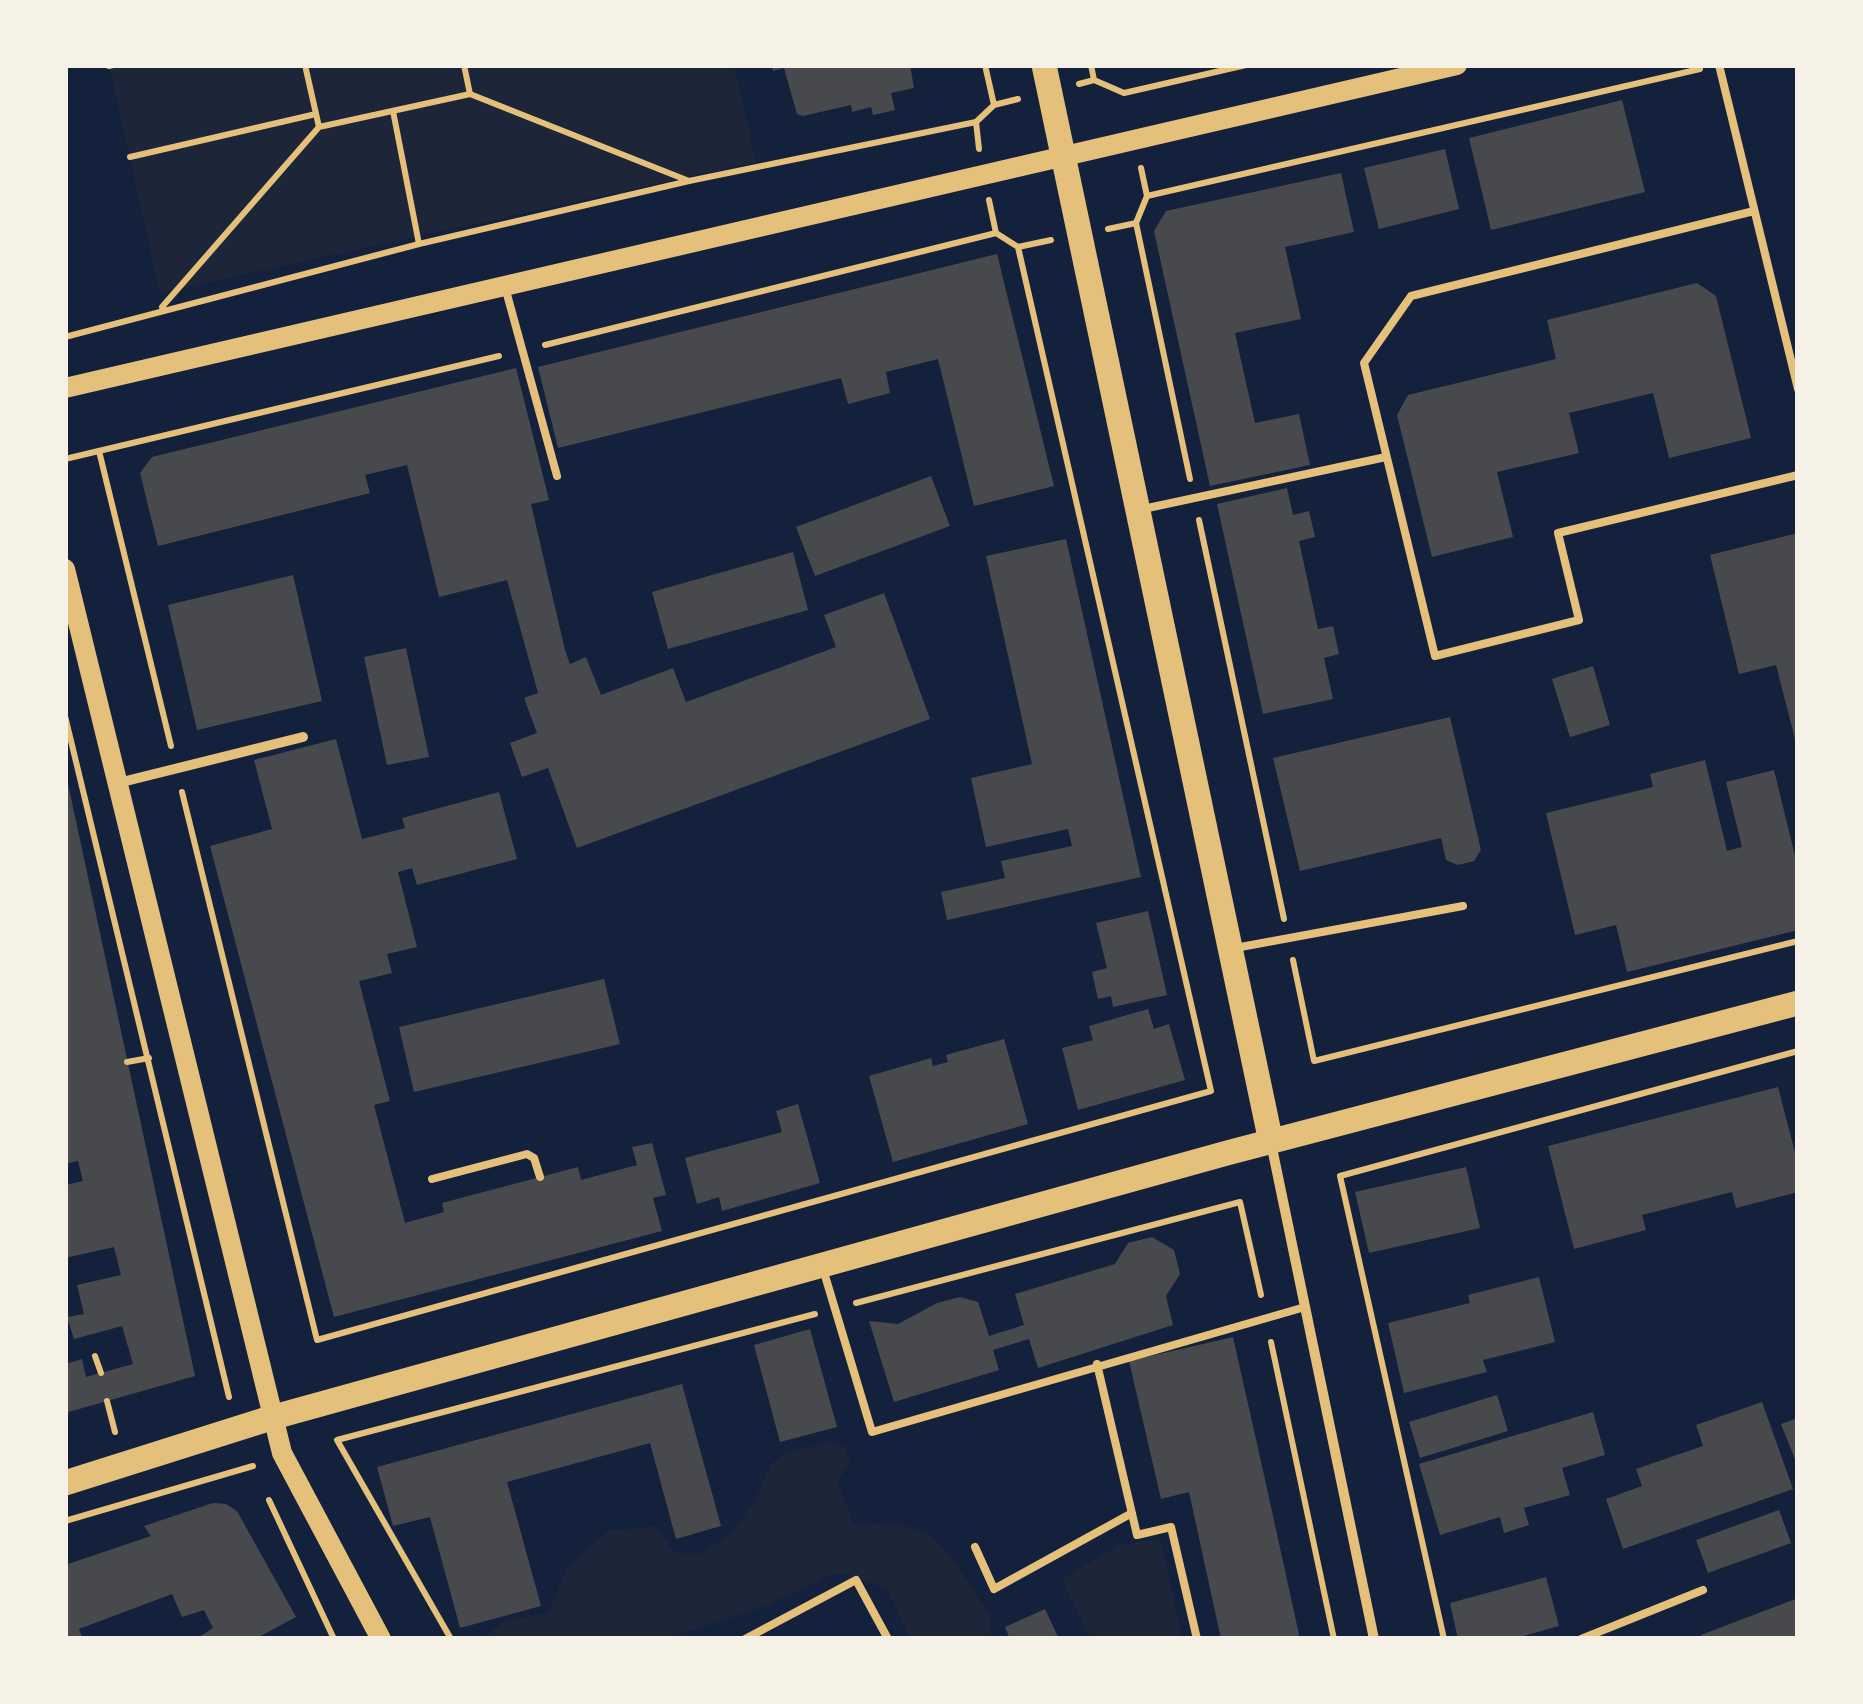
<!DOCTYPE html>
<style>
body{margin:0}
#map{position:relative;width:1863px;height:1704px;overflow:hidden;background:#14213d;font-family:Inter,sans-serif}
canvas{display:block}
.frame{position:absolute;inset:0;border:68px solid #f6f1e7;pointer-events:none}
</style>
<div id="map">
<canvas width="1863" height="1704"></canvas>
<div class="frame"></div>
</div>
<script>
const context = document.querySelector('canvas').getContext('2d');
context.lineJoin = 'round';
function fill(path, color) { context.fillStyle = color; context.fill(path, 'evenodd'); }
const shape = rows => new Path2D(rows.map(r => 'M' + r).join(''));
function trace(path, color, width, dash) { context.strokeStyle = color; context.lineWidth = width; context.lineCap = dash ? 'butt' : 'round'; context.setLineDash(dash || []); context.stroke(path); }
fill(shape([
 [109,65,734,65,756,162,160,293],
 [830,1442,845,1447,850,1460,838,1482,854,1525,898,1523,930,1535,955,1562,989,1614,991,1639,910,1639,888,1590,846,1573,831,1575,761,1608,665,1639,482,1639,504,1621,548,1613,567,1568,608,1531,657,1526,674,1553,702,1553,731,1534,755,1501,771,1464,787,1453],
 [1160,1539,1183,1639,1090,1639,1062,1579,1119,1545]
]), '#1d2539');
fill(shape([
 [772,65,910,65,914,88,891,93,895,110,873,115,871,107,852,112,851,105,803,116,797,114,784,68,773,71],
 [1622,100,1645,192,1491,230,1469,138],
 [1445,149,1459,209,1379,229,1364,168],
 [1341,173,1354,232,1285,247,1301,319,1235,333,1255,423,1299,414,1310,465,1210,486,1154,231,1166,211],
 [997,254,1054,486,974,506,938,359,886,372,890,393,848,404,841,378,558,448,538,367],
 [1697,283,1716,296,1751,438,1669,458,1653,393,1569,413,1579,453,1497,472,1513,537,1432,557,1397,415,1408,395,1556,359,1547,320],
 [516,368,549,500,531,504,565,650,570,664,586,657,601,695,673,668,686,702,836,647,824,615,884,593,930,719,577,848,548,768,522,777,510,743,537,733,524,698,538,693,507,580,439,597,407,465,365,475,370,493,158,546,140,473,152,457],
 [931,476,950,526,815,576,796,527],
 [1287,488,1293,515,1309,511,1315,537,1299,541,1318,629,1333,626,1339,654,1324,658,1333,699,1263,714,1217,504],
 [1798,533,1798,747,1797,747,1776,665,1739,674,1710,555],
 [1066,539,1141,877,947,920,941,892,1005,878,1001,861,1072,846,1068,829,986,847,971,778,1032,764,986,556],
 [793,552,808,610,668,649,652,592],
 [293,575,322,701,197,730,168,605],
 [406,648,429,757,387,765,364,657],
 [1593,666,1610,725,1570,737,1552,679],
 [1450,717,1481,850,1474,861,1458,865,1446,860,1441,838,1300,871,1273,758],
 [336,739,362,839,405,828,402,818,499,792,517,859,417,885,412,868,398,872,417,947,387,954,392,973,359,981,390,1101,374,1105,405,1223,444,1212,442,1203,578,1167,581,1180,637,1165,632,1147,652,1143,666,1195,653,1198,662,1231,334,1317,210,846,272,829,254,760],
 [1705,760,1727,851,1742,847,1726,782,1774,770,1798,868,1798,930,1627,972,1616,925,1575,935,1546,813,1653,787,1650,774],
 [67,779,195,1376,65,1413,65,1364,82,1359,86,1377,133,1364,122,1326,74,1339,67,1317,84,1314,77,1285,121,1275,114,1247,65,1258,65,1185,83,1181,78,1161,65,1164],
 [1148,911,1167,995,1113,1007,1111,996,1098,999,1092,972,1107,968,1096,923],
 [604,979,620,1044,414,1092,399,1027],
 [1148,1009,1154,1029,1169,1024,1185,1080,1078,1110,1062,1048,1093,1040,1089,1026],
 [1004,1039,1028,1124,893,1162,869,1076,931,1058,933,1066,948,1062,946,1055],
 [1778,1087,1798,1164,1798,1192,1736,1208,1732,1192,1642,1215,1646,1230,1574,1249,1548,1146],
 [798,1104,820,1183,722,1211,719,1197,697,1204,685,1158,782,1132,776,1111],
 [1466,1167,1480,1228,1369,1253,1355,1192],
 [1152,1237,1174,1250,1180,1274,1166,1296,1173,1325,1038,1368,1029,1339,993,1350,999,1370,894,1402,869,1321,898,1324,937,1303,960,1297,978,1302,989,1336,1024,1325,1015,1294,1115,1264,1128,1243],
 [1539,1277,1555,1342,1483,1360,1487,1372,1404,1393,1388,1323,1470,1303,1468,1295],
 [810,1329,837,1427,780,1442,754,1345],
 [1233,1337,1264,1475,1300,1639,1221,1639,1189,1492,1161,1499,1129,1361],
 [682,1384,721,1526,676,1539,650,1443,507,1482,541,1606,460,1628,430,1517,393,1526,377,1467],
 [1497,1395,1508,1431,1420,1458,1409,1422],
 [1762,1402,1793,1489,1623,1549,1606,1499,1642,1486,1636,1469,1703,1446,1696,1425],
 [1593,1412,1605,1455,1562,1468,1570,1495,1524,1508,1529,1525,1504,1533,1500,1517,1440,1535,1419,1464],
 [1798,1418,1798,1467,1781,1424],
 [213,1503,226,1504,237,1511,296,1617,255,1639,196,1639,213,1628,204,1610,182,1617,172,1594,79,1629,83,1639,65,1639,65,1565,151,1536,144,1526],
 [1779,1510,1791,1543,1708,1573,1696,1540],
 [1546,1577,1559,1626,1513,1639,1458,1639,1450,1603],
 [1798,1598,1798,1639,1703,1639,1701,1635],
 [1045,1609,1059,1639,1010,1639,1005,1627]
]), '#48494c');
trace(shape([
 [305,65,319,127,470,94,689,181],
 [464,65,470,94],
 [1091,65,1094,80],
 [109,66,113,65],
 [1079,84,1094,80,1124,93,1246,65],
 [994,105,1018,99],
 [393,111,419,244],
 [976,122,979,149],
 [130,157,316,114],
 [1141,168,1147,196],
 [1108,229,1136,223],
 [1018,247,1051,240],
 [162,307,319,127],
 [65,337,419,244,689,181,976,122,994,105,985,65],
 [545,345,996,233],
 [99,451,171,746],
 [65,459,499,356],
 [1190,479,1136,223,1147,196,1700,69],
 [1199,520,1284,919],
 [65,716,229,1397],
 [182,792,317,1340,1211,1091,1018,247,996,233,989,200],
 [1293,960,1314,1061,1798,941],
 [127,1062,149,1058],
 [856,1303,1240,1202,1261,1295],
 [1271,1342,1334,1639],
 [95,1356,101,1373],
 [107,1401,115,1432],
 [269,1500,334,1639],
 [65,1521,253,1466],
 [451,1639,337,1440,815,1314],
 [1444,1639,1340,1176,1798,1051]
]), '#e5c07b', 6);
trace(shape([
 [1719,65,1798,389],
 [1754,211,1411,296,1364,363,1435,656,1579,620,1558,533,1798,475],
 [505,287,557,476],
 [1143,509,1386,457],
 [1235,948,1463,906],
 [432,1179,527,1154,534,1158,540,1177],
 [823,1269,872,1432,1305,1307],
 [1097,1364,1137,1535,1171,1527,1197,1639],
 [975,1547,994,1589,1132,1513],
 [745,1639,856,1580,888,1639],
 [1581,1639,1703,1590]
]), '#e5c07b', 8);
trace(shape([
 [118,783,303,737],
 [1271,1143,1374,1639]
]), '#e5c07b', 10);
trace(shape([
 [65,388,1457,65],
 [65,569,282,1453,381,1639]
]), '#e5c07b', 20);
trace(shape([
 [1044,65,1271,1142],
 [65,1483,274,1417,1227,1153,1798,1003]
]), '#e5c07b', 25);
</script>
